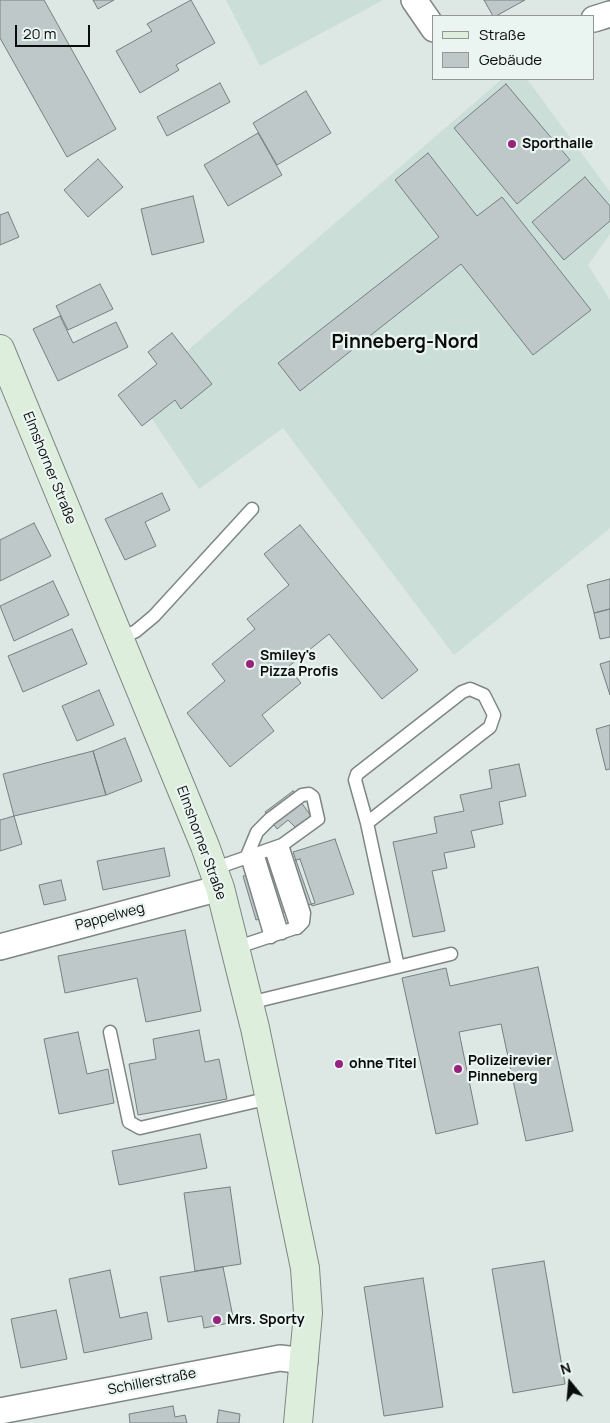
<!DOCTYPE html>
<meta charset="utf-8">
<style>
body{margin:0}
#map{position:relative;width:610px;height:1423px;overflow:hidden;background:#dde7e3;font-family:Manrope,sans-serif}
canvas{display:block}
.legend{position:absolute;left:432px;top:15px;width:162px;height:65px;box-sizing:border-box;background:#eaf4f1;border:1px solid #909795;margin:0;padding:6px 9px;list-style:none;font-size:15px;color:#090c0b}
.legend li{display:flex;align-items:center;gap:10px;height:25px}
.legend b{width:25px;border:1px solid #909795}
.north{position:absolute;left:545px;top:1358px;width:50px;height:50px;-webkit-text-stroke:4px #eaf4f1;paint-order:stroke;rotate:343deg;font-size:14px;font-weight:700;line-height:20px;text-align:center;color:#090c0b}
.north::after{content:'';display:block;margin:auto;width:18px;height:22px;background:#090c0b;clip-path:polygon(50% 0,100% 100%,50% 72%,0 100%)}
.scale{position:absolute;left:15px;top:25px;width:75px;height:22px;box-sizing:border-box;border:2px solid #090c0b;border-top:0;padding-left:6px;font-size:15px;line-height:18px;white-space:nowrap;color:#090c0b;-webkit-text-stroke:4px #eaf4f1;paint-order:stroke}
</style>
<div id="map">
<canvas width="610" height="1423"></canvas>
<ul class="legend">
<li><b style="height:6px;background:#deeedc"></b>Straße</li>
<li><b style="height:14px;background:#bec8c9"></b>Gebäude</li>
</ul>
<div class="north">N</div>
<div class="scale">20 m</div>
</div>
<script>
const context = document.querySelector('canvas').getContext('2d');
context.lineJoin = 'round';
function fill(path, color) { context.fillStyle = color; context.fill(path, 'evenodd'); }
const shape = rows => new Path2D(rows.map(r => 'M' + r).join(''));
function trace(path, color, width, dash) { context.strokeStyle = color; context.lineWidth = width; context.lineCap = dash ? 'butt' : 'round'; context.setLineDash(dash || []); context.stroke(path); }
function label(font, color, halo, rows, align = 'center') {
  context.font = font + ' Manrope,sans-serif'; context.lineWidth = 4.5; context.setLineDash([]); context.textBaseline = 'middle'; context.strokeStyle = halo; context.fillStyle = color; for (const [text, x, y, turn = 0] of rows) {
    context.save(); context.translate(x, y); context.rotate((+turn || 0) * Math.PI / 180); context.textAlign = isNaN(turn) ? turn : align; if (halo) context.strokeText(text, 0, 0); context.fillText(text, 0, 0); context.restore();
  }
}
fill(shape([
 [226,0,383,0,260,66],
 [502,79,527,79,610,192,610,234,588,265,610,300,610,528,454,655,283,428,199,489,136,395]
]), '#cbded7');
const building = shape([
 [0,0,44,0,116,129,67,157,0,38,0,0],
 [93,0,114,0,98,9,93,0],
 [191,0,215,43,176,65,179,70,140,93,116,51,152,31,147,24,191,0],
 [484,0,525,0,496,16,493,16,484,0],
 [220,83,230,102,167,136,157,117,220,83],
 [506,84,570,160,517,204,454,128,506,84],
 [306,91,331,133,277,165,253,123,306,91],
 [258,133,282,175,228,206,204,165,258,133],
 [428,153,477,216,502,197,591,310,533,355,461,264,300,391,278,363,439,237,395,180,428,153],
 [98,159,123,187,88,217,64,190,98,159],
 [585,177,610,206,610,221,564,260,532,222,585,177],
 [193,196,204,242,152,255,141,209,193,196],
 [8,212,19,237,0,245,0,215,8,212],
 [100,284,113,309,68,330,56,306,100,284],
 [60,316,73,343,116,322,128,347,58,381,33,329,60,316],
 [172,333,212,384,181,409,175,400,142,426,118,395,157,364,148,352,172,333],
 [162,493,170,510,145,522,156,546,125,560,105,519,162,493],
 [34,523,51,556,0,581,0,540,34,523],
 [300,525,418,670,382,699,329,634,288,667,301,683,262,715,274,731,230,767,187,713,225,681,212,664,255,629,247,619,289,585,264,554,300,525],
 [610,579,610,609,594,613,587,585,610,579],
 [53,581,69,615,14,641,0,606,53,581],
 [610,609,610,637,600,639,594,613,610,609],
 [72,629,87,664,23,692,8,656,72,629],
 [610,661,610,695,600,664,610,661],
 [99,690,114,725,77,741,62,706,99,690],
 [610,725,610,769,606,770,596,729,610,725],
 [125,738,142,781,106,795,93,751,125,738],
 [93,751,106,795,14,816,3,774,93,751],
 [519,764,526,796,499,802,503,824,471,831,475,847,444,853,447,868,432,871,445,931,413,937,393,842,437,833,434,817,464,811,460,795,492,788,489,770,519,764],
 [293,791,311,816,295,827,288,820,277,829,265,812,293,791],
 [14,816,22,844,0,851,0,820,14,816],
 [335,839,354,894,312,906,293,852,335,839],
 [164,848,170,876,103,890,97,861,164,848],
 [300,859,315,903,256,920,243,876,300,859],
 [61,880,66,900,44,905,39,885,61,880],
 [185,930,201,1011,146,1022,137,978,65,993,58,956,185,930],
 [538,967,573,1131,526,1141,501,1024,459,1032,478,1124,436,1134,402,978,446,968,450,986,538,967],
 [199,1030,205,1062,219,1059,227,1099,138,1115,129,1064,156,1059,153,1039,199,1030],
 [78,1032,87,1074,108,1069,114,1103,59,1114,44,1039,78,1032],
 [200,1134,207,1168,119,1185,112,1151,200,1134],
 [230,1187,241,1264,195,1271,184,1193,230,1187],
 [544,1261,565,1384,513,1393,492,1269,544,1261],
 [223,1267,234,1322,204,1328,202,1316,168,1322,160,1277,223,1267],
 [110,1270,120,1318,147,1312,152,1339,84,1353,69,1279,110,1270],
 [423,1278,443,1407,384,1416,364,1287,423,1278],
 [56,1310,67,1359,21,1368,11,1319,56,1310],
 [173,1406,175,1417,185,1415,187,1423,130,1423,129,1414,173,1406],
 [219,1410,240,1414,239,1423,217,1423,219,1410]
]);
fill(building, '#bec8c9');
trace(building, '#768081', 1);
const service = shape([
 [120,639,136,631,154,616,252,509],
 [367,823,490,727,494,715,484,695,470,689,462,692,357,774,355,780,367,823,398,967],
 [271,849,297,928],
 [257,853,282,933],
 [213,869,282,845,304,913,303,922,298,927,235,948],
 [271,937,247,856,257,832,270,819,302,795,309,794,313,797,318,819,282,845],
 [249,1003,451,954],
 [110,1032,129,1122,140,1128,270,1098]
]);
const minor = shape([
 [414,0,434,29],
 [594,19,610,14],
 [0,947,220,888],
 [0,1411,280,1358,305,1361]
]);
const secondary = shape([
 [0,349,205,846,220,888,255,1028,305,1268,308,1313,298,1423]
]);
trace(service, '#7e8784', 15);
trace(minor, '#7e8784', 28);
trace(secondary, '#7e8784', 30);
trace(service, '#fff', 12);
trace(minor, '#fff', 25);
trace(secondary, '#deeedc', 28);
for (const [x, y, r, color] of [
 [512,144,5,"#98237f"],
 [250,664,5,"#98237f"],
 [339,1064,5,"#98237f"],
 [458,1069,5,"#98237f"],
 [217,1320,5,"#98237f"]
]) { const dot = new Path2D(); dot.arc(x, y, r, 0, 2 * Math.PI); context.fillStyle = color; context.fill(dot); trace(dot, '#eaf4f1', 2); }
label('bold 14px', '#090c0b', '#eaf4f1', [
 ["Sporthalle",522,144],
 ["Smiley's",260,656],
 ["Pizza Profis",260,672],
 ["Polizeirevier",468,1061],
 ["Pinneberg",468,1077],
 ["ohne Titel",349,1064],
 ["Mrs. Sporty",227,1320]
], 'left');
label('14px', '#090c0b', '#eaf4f1', [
 ["Elmshorner Straße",49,468,68],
 ["Elmshorner Straße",201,843,70],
 ["Pappelweg",110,917,-15],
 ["Schillerstraße",152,1382,-11]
]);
label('bold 19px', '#090c0b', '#eaf4f1', [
 ["Pinneberg-Nord",405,343]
]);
</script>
